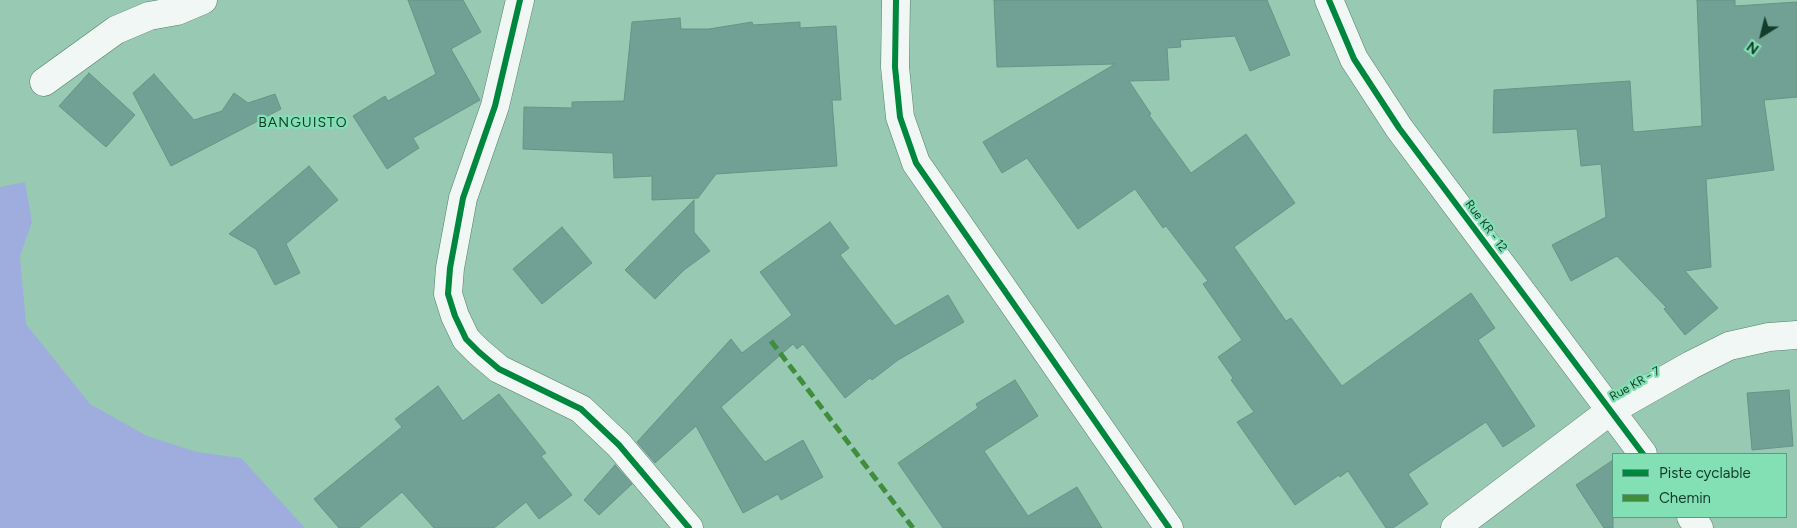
<!DOCTYPE html>
<style>
body{margin:0}
#map{position:relative;width:1797px;height:528px;overflow:hidden;background:#98cab3;font-family:Figtree,sans-serif}
canvas{display:block}
.legend{position:absolute;left:1612px;top:453px;width:175px;height:65px;box-sizing:border-box;background:#82e0b4;border:1px solid #569e7d;margin:0;padding:6px 9px;list-style:none;font-size:15px;color:#143c2b}
.legend li{display:flex;align-items:center;gap:10px;height:25px}
.legend b{width:25px;border:1px solid #569e7d}
.north{position:absolute;left:1737px;top:10px;width:50px;height:50px;-webkit-text-stroke:4px #82e0b4;paint-order:stroke;rotate:216deg;font-size:14px;font-weight:700;line-height:20px;text-align:center;color:#143c2b}
.north::after{content:'';display:block;margin:auto;width:18px;height:22px;background:#143c2b;clip-path:polygon(50% 0,100% 100%,50% 72%,0 100%)}
</style>
<div id="map">
<canvas width="1797" height="528"></canvas>
<ul class="legend">
<li><b style="height:6px;background:#00873e"></b>Piste cyclable</li>
<li><b style="height:6px;background:#408d3d"></b>Chemin</li>
</ul>
<div class="north">N</div>
</div>
<script>
const context = document.querySelector('canvas').getContext('2d');
context.lineJoin = 'round';
function fill(path, color) { context.fillStyle = color; context.fill(path, 'evenodd'); }
const shape = rows => new Path2D(rows.map(r => 'M' + r).join(''));
function trace(path, color, width, dash) { context.strokeStyle = color; context.lineWidth = width; context.lineCap = dash ? 'butt' : 'round'; context.setLineDash(dash || []); context.stroke(path); }
function label(font, color, halo, rows, align = 'center') {
  context.font = font + ' Figtree,sans-serif'; context.lineWidth = 4.5; context.setLineDash([]); context.textBaseline = 'middle'; context.strokeStyle = halo; context.fillStyle = color; for (const [text, x, y, turn = 0] of rows) {
    context.save(); context.translate(x, y); context.rotate((+turn || 0) * Math.PI / 180); context.textAlign = isNaN(turn) ? turn : align; if (halo) context.strokeText(text, 0, 0); context.fillText(text, 0, 0); context.restore();
  }
}
fill(shape([
 [25,182,32,222,20,256,26,324,90,404,147,436,197,452,241,458,305,528,0,528,0,187]
]), '#9eadde');
const building = shape([
 [408,0,463,0,481,32,451,49,480,100,413,138,419,148,387,169,353,116,385,96,388,101,436,74,408,0],
 [994,0,1267,0,1290,55,1250,71,1235,36,1180,40,1181,47,1167,48,1169,80,1129,81,1151,114,1149,115,1191,173,1246,134,1295,203,1234,247,1286,321,1291,318,1342,386,1471,293,1495,328,1478,340,1535,426,1503,447,1486,422,1408,474,1428,504,1393,528,1386,528,1348,471,1340,477,1339,475,1295,505,1237,422,1254,412,1231,380,1233,378,1218,357,1242,340,1203,284,1208,281,1166,226,1163,228,1135,189,1078,229,1027,158,1002,173,983,142,1115,64,997,67,994,0],
 [1697,0,1735,0,1735,6,1797,2,1797,97,1764,100,1774,170,1706,179,1711,267,1685,271,1718,308,1685,335,1664,309,1666,307,1617,256,1571,281,1552,245,1606,217,1601,164,1581,166,1577,129,1493,133,1494,90,1630,81,1633,130,1635,132,1702,126,1697,0],
 [680,18,681,29,709,29,752,22,753,25,800,22,800,28,836,26,841,100,832,100,837,166,716,174,698,198,652,200,652,176,614,178,613,153,523,149,524,107,572,108,572,102,624,101,632,22,680,18],
 [89,73,135,115,106,147,59,106,89,73],
 [154,74,194,120,222,111,234,93,248,103,275,94,281,109,171,166,133,93,154,74],
 [309,166,338,200,286,244,300,273,275,285,256,249,229,234,309,166],
 [694,200,694,232,710,251,684,270,655,299,625,270,694,200],
 [830,222,849,248,840,255,895,326,948,295,964,322,898,360,872,380,870,378,845,398,803,344,797,349,793,344,721,407,765,462,803,440,823,477,781,500,778,494,743,513,696,426,655,463,637,442,731,339,742,353,792,315,760,272,830,222],
 [562,227,592,263,542,304,513,269,562,227],
 [1015,380,1038,416,984,451,1028,516,1077,487,1102,528,943,528,898,463,978,408,976,404,1015,380],
 [438,386,463,421,499,394,546,453,541,456,572,495,539,519,526,502,494,528,434,528,402,492,359,528,339,528,314,499,402,427,395,419,438,386],
 [1789,390,1793,446,1752,450,1747,393,1789,390],
 [1613,460,1613,528,1604,528,1576,485,1613,460],
 [615,465,632,484,599,515,584,500,615,465]
]);
fill(building, '#70a194');
trace(building, '#6a9286', 1);
const minor = shape([
 [520,0,495,106,463,198,450,268,448,294,455,316,466,339,479,352,499,369,581,409,619,445,689,528],
 [896,0,895,67,900,117,916,163,1169,528],
 [1329,0,1354,59,1399,128,1643,454],
 [44,82,116,30,149,16,177,11,203,0],
 [1691,517,1699,528],
 [1455,528,1610,411,1691,365,1729,346,1769,337,1797,335]
]);
trace(minor, '#557c6c', 29);
trace(minor, '#f0f7f4', 28);
trace(shape([
 [771,341,913,528]
]), '#408d3d', 5, [10, 5]);
trace(shape([
 [520,0,495,106,463,198,450,268,448,294,455,316,466,339,479,352,499,369,581,409,619,445,689,528],
 [896,0,895,67,900,117,916,163,1169,528],
 [1329,0,1354,59,1399,128,1643,454]
]), '#00873e', 6);
label('12px', '#143c2b', '#82e0b4', [
 ["Rue KR - 12",1486,226,53],
 ["Rue KR - 7",1635,384,-30]
]);
context.letterSpacing = '1px';
label('14px', '#143c2b', '#82e0b4', [
 ["BANGUISTO",303,123]
]);
context.letterSpacing = '0px';
</script>
